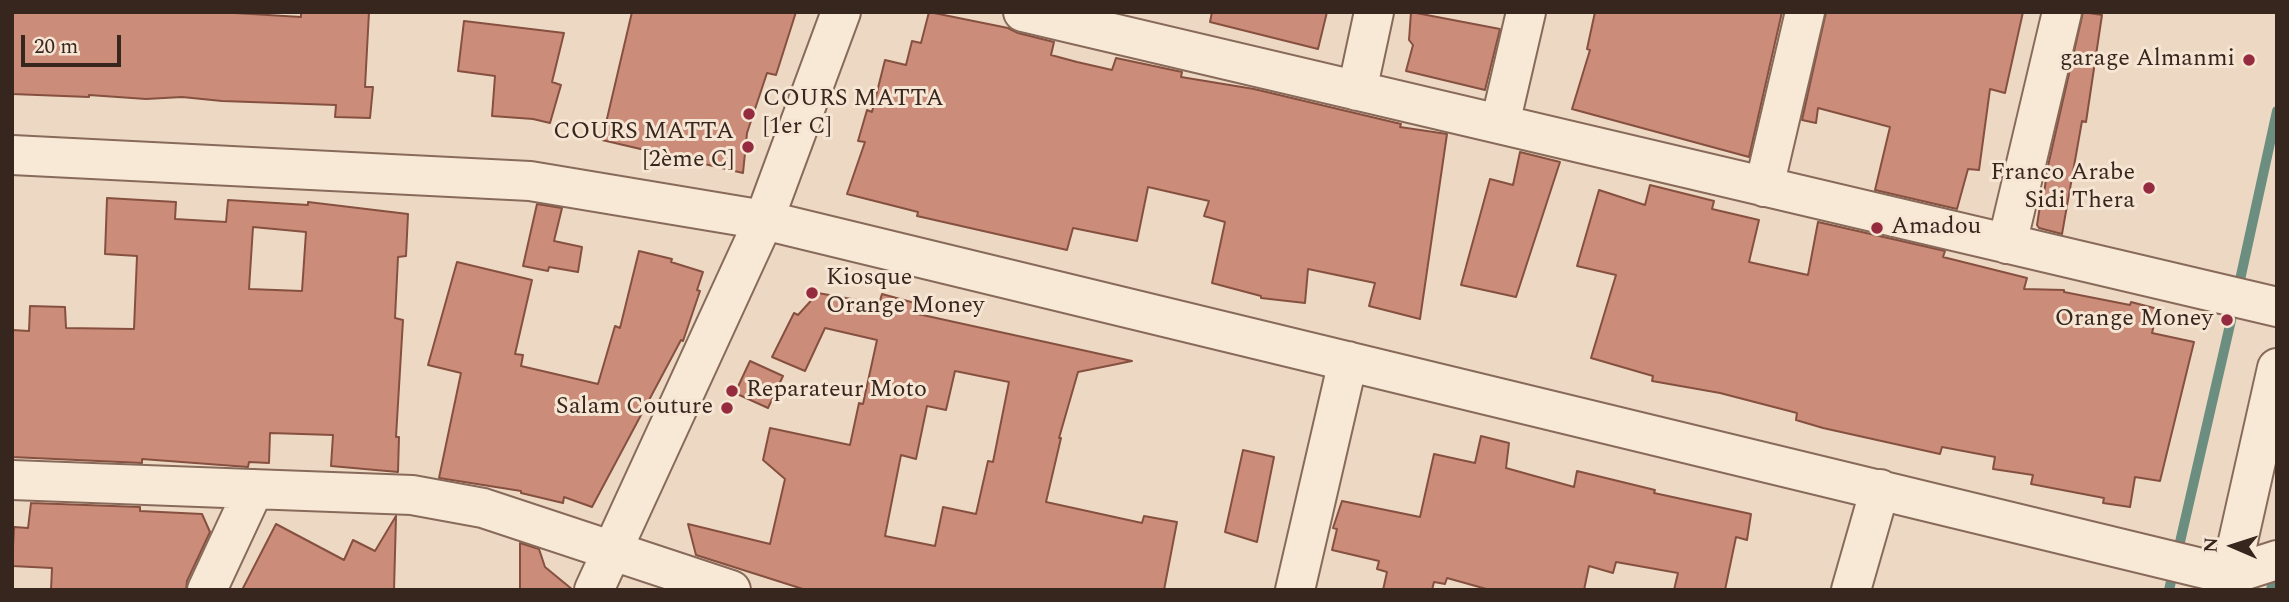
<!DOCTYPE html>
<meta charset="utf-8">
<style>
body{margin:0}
#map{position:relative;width:2289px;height:602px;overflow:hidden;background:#edd9c3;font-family:Spectral,serif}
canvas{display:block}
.frame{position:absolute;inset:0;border:14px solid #37261e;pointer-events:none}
.north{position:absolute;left:2198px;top:511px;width:70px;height:70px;-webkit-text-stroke:5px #f5e5d2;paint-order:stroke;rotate:273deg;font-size:19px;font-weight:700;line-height:28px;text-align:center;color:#37261e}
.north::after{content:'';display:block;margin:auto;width:24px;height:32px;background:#37261e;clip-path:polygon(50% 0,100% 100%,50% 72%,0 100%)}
.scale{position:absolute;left:21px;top:35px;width:100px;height:32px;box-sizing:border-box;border:4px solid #37261e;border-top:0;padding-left:9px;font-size:21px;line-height:24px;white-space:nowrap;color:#37261e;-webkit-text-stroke:5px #f5e5d2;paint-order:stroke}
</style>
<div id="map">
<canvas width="2289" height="602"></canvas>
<div class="frame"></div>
<div class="north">N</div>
<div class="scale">20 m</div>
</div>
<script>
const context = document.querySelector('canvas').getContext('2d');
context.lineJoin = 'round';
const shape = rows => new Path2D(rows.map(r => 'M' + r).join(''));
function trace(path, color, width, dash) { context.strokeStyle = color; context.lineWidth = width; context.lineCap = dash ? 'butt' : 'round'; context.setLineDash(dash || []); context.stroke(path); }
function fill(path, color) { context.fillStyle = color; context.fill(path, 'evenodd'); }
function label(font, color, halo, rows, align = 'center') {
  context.font = font + ' Spectral,serif'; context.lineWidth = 6; context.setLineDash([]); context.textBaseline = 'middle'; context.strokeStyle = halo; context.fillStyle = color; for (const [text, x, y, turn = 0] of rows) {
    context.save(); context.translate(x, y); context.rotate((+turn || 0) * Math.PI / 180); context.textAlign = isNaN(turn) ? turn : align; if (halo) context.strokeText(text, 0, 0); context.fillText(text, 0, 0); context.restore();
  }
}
trace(shape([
 [2238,289,2277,111],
 [2177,555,2235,303],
 [2169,590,2174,569],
 [2271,590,2275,570]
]), '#6c8e80', 10);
const building = shape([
 [12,12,218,12,301,17,301,12,369,12,365,87,373,87,370,118,335,117,336,105,222,101,182,97,146,99,89,95,89,97,12,94,12,12],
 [632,12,796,12,776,75,767,73,747,133,743,173,602,140,632,12],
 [929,12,1008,28,1018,33,1054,42,1051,55,1077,62,1112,70,1116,58,1182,72,1181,77,1254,89,1401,124,1400,127,1447,134,1420,319,1369,306,1375,283,1308,269,1305,303,1261,298,1261,296,1212,283,1225,222,1204,216,1209,201,1148,187,1137,241,1073,228,1067,250,917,216,918,212,847,194,865,142,858,141,867,110,872,112,885,60,906,65,912,41,921,43,929,12],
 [1212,12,1327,12,1318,49,1210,22,1212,12],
 [1411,12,1500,29,1485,90,1406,71,1413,45,1409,40,1411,12],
 [1595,12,1782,12,1749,157,1572,109,1590,50,1587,49,1595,12],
 [1826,12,2023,12,2005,93,1990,89,1979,170,1968,169,1957,209,1875,190,1890,127,1818,108,1816,123,1802,120,1826,12],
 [2083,12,2102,15,2086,122,2082,121,2062,234,2039,228,2037,225,2042,193,2044,193,2048,166,2083,12],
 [464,21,564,33,552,82,561,85,550,123,533,119,492,116,495,76,458,71,464,21],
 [1520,152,1560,162,1516,297,1461,285,1490,179,1513,185,1520,152],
 [1650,185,1714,201,1712,209,1759,220,1749,262,1808,275,1818,222,1945,251,1943,257,2027,278,2024,289,2064,290,2064,292,2130,305,2131,302,2158,309,2152,333,2194,342,2160,481,2135,477,2130,507,2103,503,2104,498,2031,484,2033,475,1993,469,1995,457,1942,447,1940,454,1823,428,1796,420,1797,413,1720,393,1652,381,1653,376,1591,358,1616,275,1577,266,1599,190,1645,205,1650,185],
 [107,198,176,202,175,219,226,222,228,200,308,205,308,202,408,214,406,256,398,257,395,318,403,320,396,437,399,437,398,472,331,466,333,435,270,433,269,463,249,462,248,467,142,459,142,463,12,457,12,330,29,331,30,306,65,307,66,328,134,329,137,256,105,254,107,198],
 [253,227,306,232,302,291,249,289,253,227],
 [537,204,562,208,554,241,582,247,578,272,549,267,548,271,523,266,537,204],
 [639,251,672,259,671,262,703,272,697,290,700,291,683,341,681,340,592,507,564,497,563,503,521,493,521,491,439,478,461,373,428,365,457,262,532,280,515,354,523,355,521,366,598,384,615,326,620,328,639,251],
 [818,293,879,304,882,294,922,305,918,314,1132,361,1078,372,1059,438,1061,438,1046,502,1142,523,1144,516,1177,522,1164,590,806,590,696,555,688,524,770,544,785,479,763,460,770,428,850,445,859,403,863,404,877,340,825,328,805,371,772,357,794,313,798,315,818,293],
 [955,371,1009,382,993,462,988,461,976,514,943,507,935,546,885,536,901,455,916,459,927,406,946,410,955,371],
 [750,361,783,376,768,408,735,393,750,361],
 [1481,436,1509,443,1506,468,1574,487,1577,471,1655,490,1654,493,1751,514,1747,540,1736,537,1725,590,1674,590,1678,573,1616,562,1613,573,1589,566,1584,590,1490,590,1447,578,1445,584,1434,582,1432,590,1383,590,1387,572,1377,569,1379,561,1332,550,1337,529,1333,528,1342,501,1420,517,1434,454,1475,463,1481,436],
 [1243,450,1274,457,1257,542,1225,532,1243,450],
 [31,503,140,507,140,511,202,514,210,532,187,581,186,590,51,590,52,568,12,566,14,527,28,528,31,503],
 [396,516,394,590,242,590,276,524,344,560,353,540,375,551,396,516],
 [520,543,539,549,545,567,573,590,520,590,520,543]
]);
fill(building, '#cb8d79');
trace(building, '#865040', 2);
const minor = shape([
 [1023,12,2277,307],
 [1357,91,1374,12],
 [1500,124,1526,12],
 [12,155,530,181,764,220,2230,575,2277,560],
 [1764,187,1805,12],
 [2007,244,2062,12],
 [12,480,412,495,483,508,731,590],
 [207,590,254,489],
 [594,590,764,220,841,12],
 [1295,590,1348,361],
 [1851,590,1880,489],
 [2227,590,2277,368]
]);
trace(minor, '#876a5a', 42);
trace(minor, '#f8e8d6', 38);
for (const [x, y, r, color] of [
 [2249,60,7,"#952b3e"],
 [749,114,7,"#952b3e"],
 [748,147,7,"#952b3e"],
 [2149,188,7,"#952b3e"],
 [1877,228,7,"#952b3e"],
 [812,293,7,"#952b3e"],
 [2227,320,7,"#952b3e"],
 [732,391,7,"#952b3e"],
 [727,408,7,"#952b3e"]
]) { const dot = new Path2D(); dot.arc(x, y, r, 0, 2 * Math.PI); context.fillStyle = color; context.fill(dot); trace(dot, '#f5e5d2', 2.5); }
label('24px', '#37261e', '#f5e5d2', [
 ["garage Almanmi",2235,60],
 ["COURS MATTA",763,100,"left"],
 ["[1er C]",763,128,"left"],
 ["COURS MATTA",734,133],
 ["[2ème C]",734,161],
 ["Franco Arabe",2135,174],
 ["Sidi Thera",2135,202],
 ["Amadou",1891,228,"left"],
 ["Kiosque",826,279,"left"],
 ["Orange Money",826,307,"left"],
 ["Orange Money",2213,320],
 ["Reparateur Moto",746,391,"left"],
 ["Salam Couture",713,408]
], 'right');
</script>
